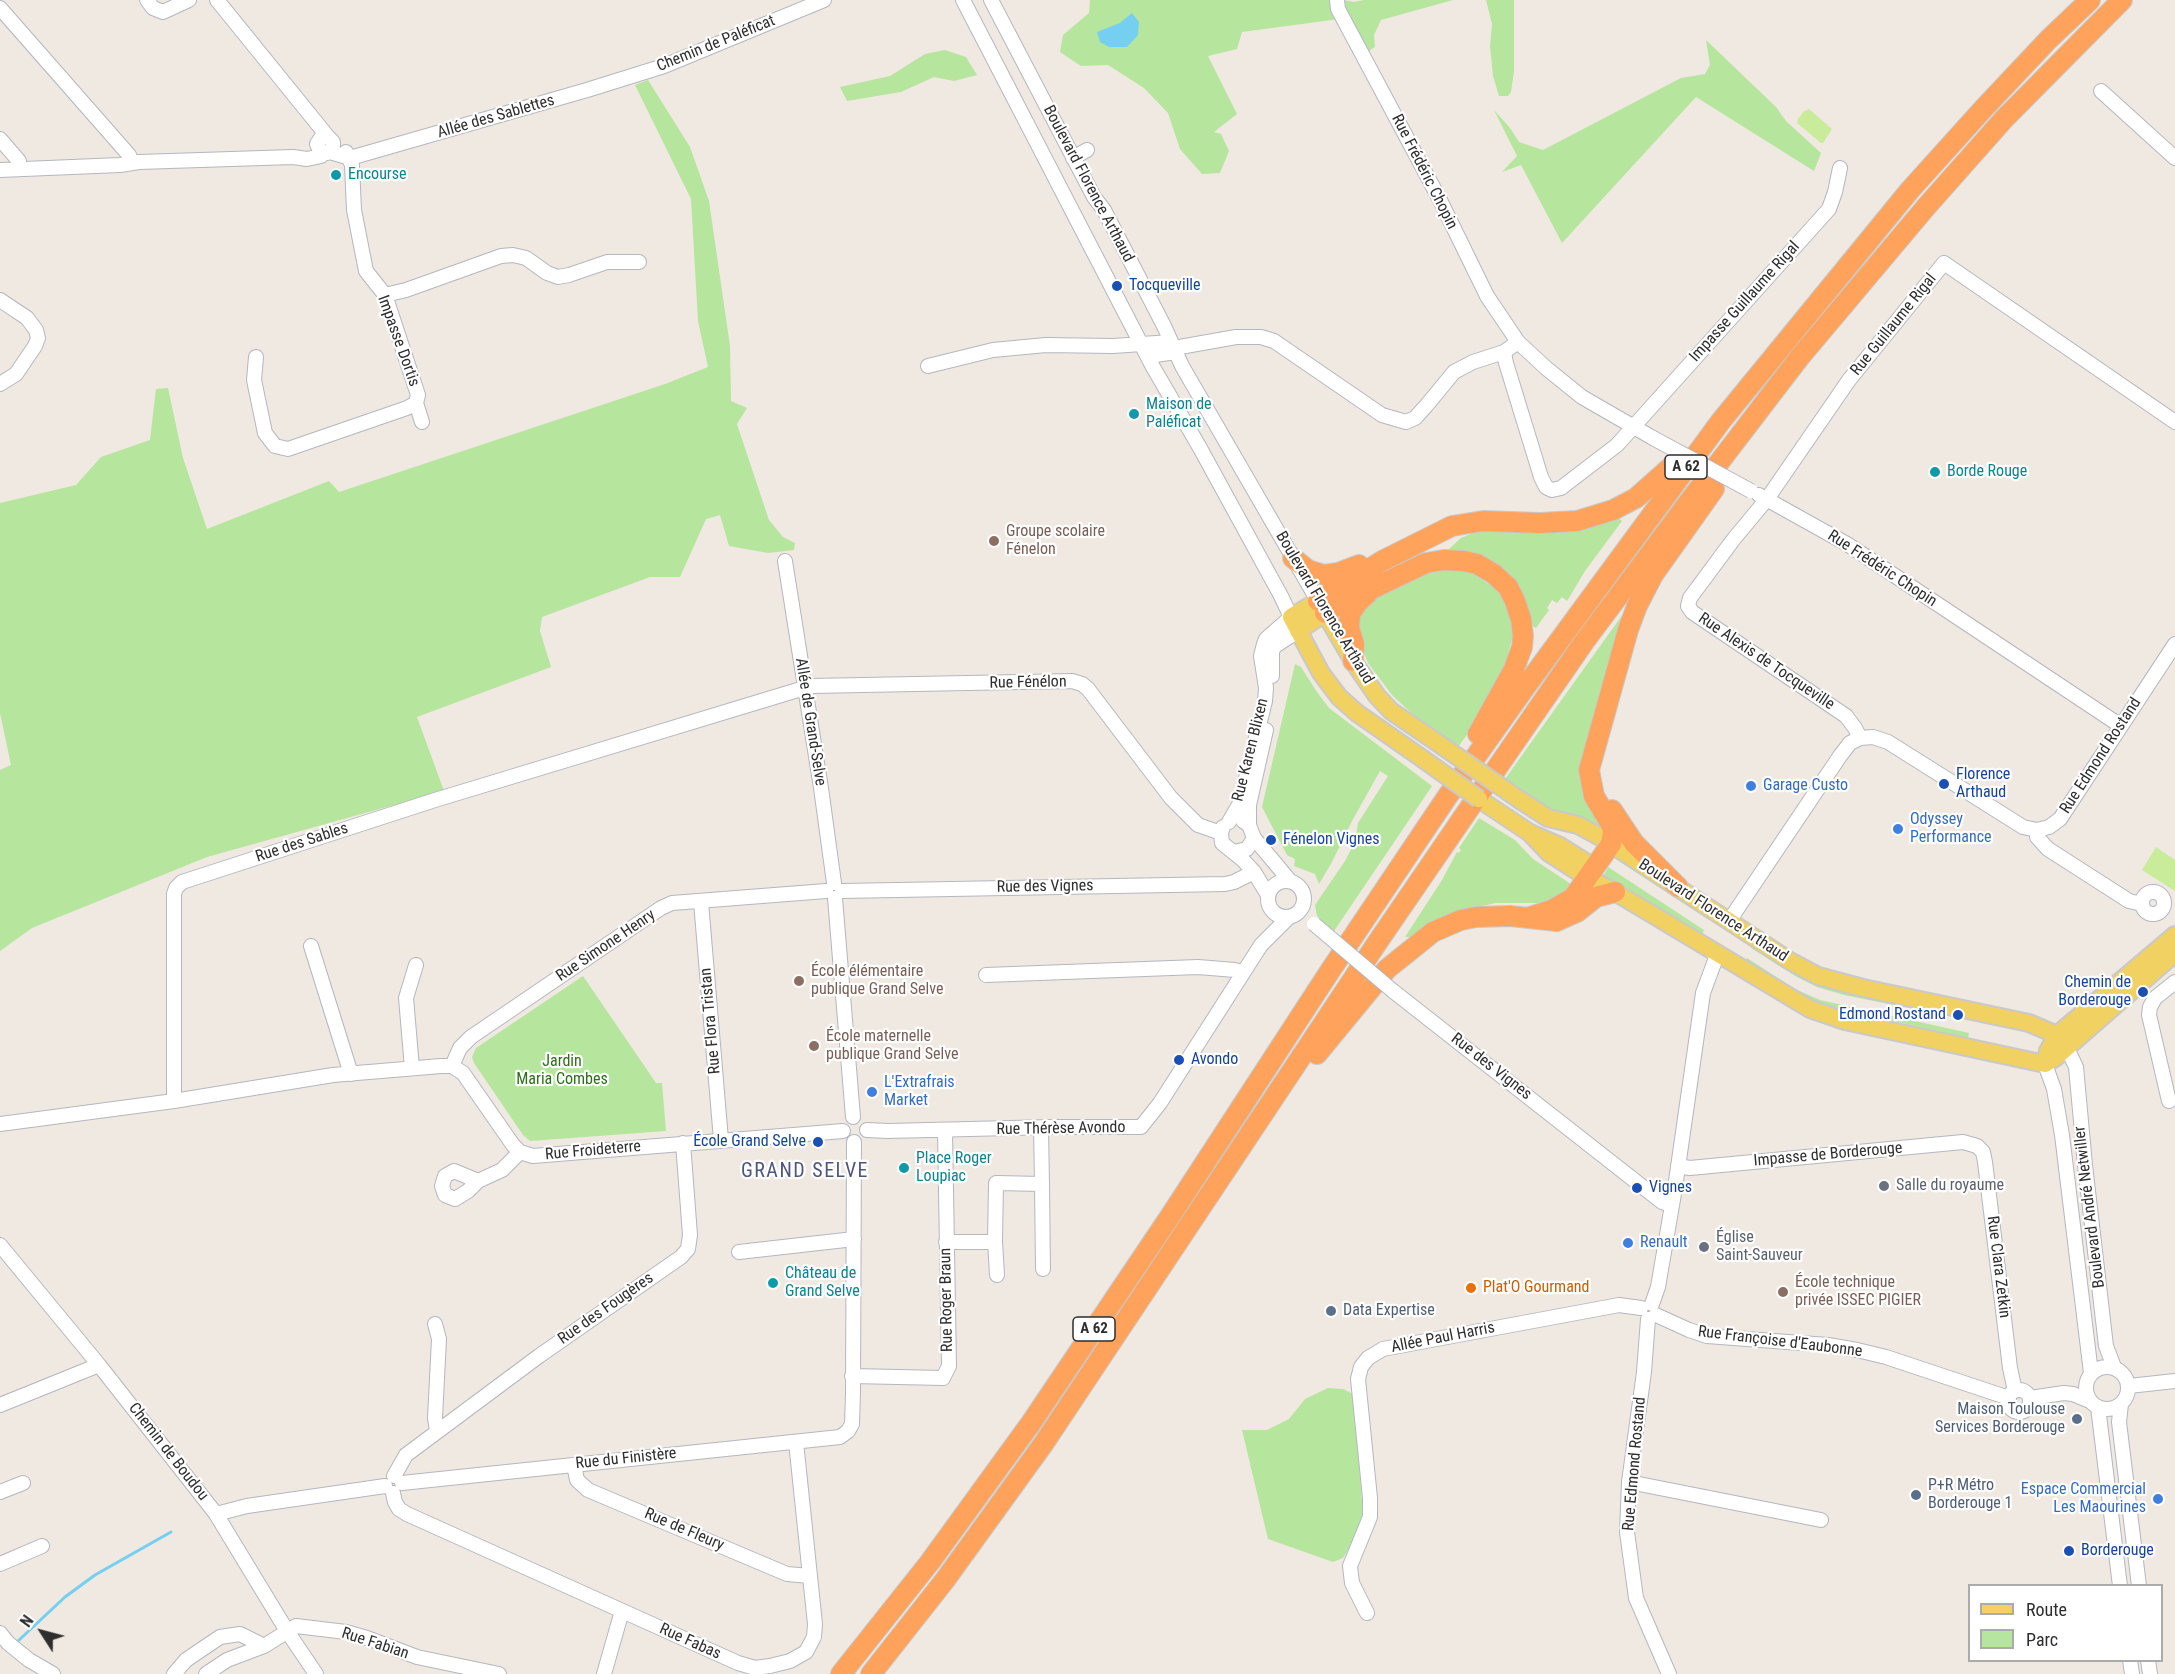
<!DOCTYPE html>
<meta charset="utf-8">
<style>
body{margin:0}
#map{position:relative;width:2175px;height:1674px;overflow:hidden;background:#efe9e1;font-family:"Roboto Condensed",sans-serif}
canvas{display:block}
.legend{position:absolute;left:1968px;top:1584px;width:195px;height:78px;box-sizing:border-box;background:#fff;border:2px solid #ababab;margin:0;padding:8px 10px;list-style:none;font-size:18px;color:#2e2e2e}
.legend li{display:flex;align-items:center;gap:12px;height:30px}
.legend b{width:30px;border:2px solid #ababab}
.north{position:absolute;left:12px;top:1602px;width:60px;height:60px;-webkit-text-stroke:4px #fff;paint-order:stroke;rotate:306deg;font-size:16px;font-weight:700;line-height:24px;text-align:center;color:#2e2e2e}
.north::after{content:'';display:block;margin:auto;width:21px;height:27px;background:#2e2e2e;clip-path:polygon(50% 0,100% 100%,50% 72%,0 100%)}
</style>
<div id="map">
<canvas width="2175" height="1674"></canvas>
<ul class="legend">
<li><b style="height:8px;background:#f2d163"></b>Route</li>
<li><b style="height:16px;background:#b6e59e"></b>Parc</li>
</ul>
<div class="north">N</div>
</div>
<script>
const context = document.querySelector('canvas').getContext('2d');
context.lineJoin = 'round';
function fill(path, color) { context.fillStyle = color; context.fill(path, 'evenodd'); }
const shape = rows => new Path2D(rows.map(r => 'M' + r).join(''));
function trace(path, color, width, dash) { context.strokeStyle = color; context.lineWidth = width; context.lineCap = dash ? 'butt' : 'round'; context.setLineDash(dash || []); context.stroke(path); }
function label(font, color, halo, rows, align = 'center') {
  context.font = font + ' "Roboto Condensed",sans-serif'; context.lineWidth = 4.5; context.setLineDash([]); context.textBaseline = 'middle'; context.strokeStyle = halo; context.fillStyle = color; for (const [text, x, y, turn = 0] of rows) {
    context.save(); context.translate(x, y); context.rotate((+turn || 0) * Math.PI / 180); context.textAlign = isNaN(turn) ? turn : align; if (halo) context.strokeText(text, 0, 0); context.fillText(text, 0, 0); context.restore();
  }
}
fill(shape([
 [1090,0,1333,0,1339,19,1242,32,1237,49,1208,56,1237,114,1214,132,1221,134,1229,151,1220,173,1202,174,1180,149,1168,113,1144,88,1108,65,1081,66,1060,52,1063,35,1089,13],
 [1343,0,1354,2,1364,0,1453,0,1381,20,1374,35,1375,47,1365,53,1346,17],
 [1486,0,1514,0,1514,71,1511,92,1508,96,1499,96,1493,76,1490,46,1492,24],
 [1706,40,1776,107,1786,121,1821,153,1814,171,1696,97,1562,243,1521,165,1502,172,1517,156,1494,110,1510,128,1519,142,1543,150,1681,78,1705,74,1710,65],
 [945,50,966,57,977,75,954,81,934,77,901,92,847,101,840,87,890,76,925,54],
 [648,80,690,147,709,201,730,346,731,401,747,408,737,424,769,520,783,537,795,543,794,550,768,553,729,546,720,515,706,519,680,577,650,577,542,617,540,631,551,667,417,717,444,791,207,857,32,928,0,951,0,770,11,765,0,713,0,503,76,485,101,457,150,440,156,389,168,388,183,458,207,529,329,481,339,492,665,384,708,367,698,321,691,199,635,85],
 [1617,517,1622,521,1585,571,1567,601,1562,597,1557,603,1552,600,1547,608,1549,610,1536,628,1533,626,1521,590,1510,574,1497,564,1483,557,1449,551,1449,549,1461,538,1476,532,1494,530,1558,533,1585,529],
 [1451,569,1472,573,1496,589,1503,598,1512,618,1513,635,1503,674,1486,709,1458,747,1421,722,1392,695,1368,663,1354,628,1366,602,1422,575],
 [1633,600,1585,756,1606,832,1548,811,1505,779],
 [1295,664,1301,667,1317,692,1329,708,1432,786,1334,931,1317,916,1315,905,1345,861,1355,842,1358,823,1388,776,1380,771,1352,821,1332,862,1319,884,1315,874,1294,866,1295,859,1287,855,1262,807],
 [1479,818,1515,840,1533,859,1574,886,1568,893,1544,903,1495,903,1461,911,1413,937,1405,937,1442,880,1457,852,1459,853,1461,850,1459,848],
 [1616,855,1711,915,1709,920,1614,858],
 [1608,867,1704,930,1701,938,1603,877],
 [1753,943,1800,973,1940,1010,1939,1014,1844,995,1817,987,1797,977,1751,948],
 [1747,958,1795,989,1820,1000,1969,1033,1968,1038,1815,1003,1744,964],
 [583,976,656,1083,662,1083,666,1131,530,1141,523,1135,474,1063,472,1057,476,1048],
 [1328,1388,1343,1389,1353,1394,1363,1513,1353,1542,1343,1558,1333,1562,1268,1539,1242,1430,1267,1430,1289,1419,1305,1399]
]), '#b6e59e');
fill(shape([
 [1809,109,1832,129,1823,143,1821,143,1797,123,1798,119,1804,111],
 [2156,847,2175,860,2175,891,2142,870]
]), '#c9ec9a');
fill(shape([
 [1132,13,1139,22,1138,35,1127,47,1109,47,1100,42,1097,32,1120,23]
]), '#75cff0');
trace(shape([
 [18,1641,65,1597,95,1575,171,1532]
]), '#75cff0', 3);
const minor = shape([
 [147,0,153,8,163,12,189,0],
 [217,0,328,137],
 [963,0,1153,367,1200,448,1281,596,1291,617,1266,639,1264,644,1261,656,1266,688,1265,701,1240,803,1229,822],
 [991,0,1094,197,1104,210,1164,326,1182,366,1318,601],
 [1337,0,1338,9,1440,200,1487,296,1518,342,1546,368,1582,397,1653,438],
 [0,8,129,155,132,163],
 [2101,91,2175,158],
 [0,139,19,161,19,169],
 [330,152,333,149,333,142,328,137,321,138,317,144,320,151,327,153,330,152,350,158,587,90,664,66,824,0],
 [346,152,352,165,354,210,366,271,385,295,418,395,416,403,422,422],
 [1073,158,1087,150],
 [0,170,120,165,139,162,293,157,307,159,321,156,323,153],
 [385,295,406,290,501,256,513,255,526,258,547,273,558,277,569,275,607,262,639,262],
 [0,300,27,318,36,330,38,338,35,346,16,374,0,384],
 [1518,342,1504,352,1506,363,1541,477,1546,487,1552,490,1561,488,1617,445,1829,209,1835,192,1840,168],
 [1174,348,1236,337,1261,337,1274,341,1382,415,1406,422,1415,418,1426,406,1454,372,1473,362,1504,352],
 [1148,356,1176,352],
 [256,357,254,380,265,433,275,446,288,449,407,408,416,403],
 [928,366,993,350,1046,345,1113,346,1171,342],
 [1759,495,1847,544,2121,726],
 [785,561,821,788,834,883],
 [1272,676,1272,651,1275,646,1298,631],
 [1860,738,1855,728,1846,716,1692,612,1688,606,1690,598,1733,540,1767,499,1849,380,1944,263,2175,422],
 [1249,825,1249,805,1266,730],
 [1223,827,1221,833,1222,843,1243,860,1254,872,1268,895],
 [2037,830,2037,837,2048,849,2129,901,2142,904],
 [1254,838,1290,881],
 [1234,852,1247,849,1254,838,1249,825,1243,821],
 '1268 899a18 18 0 1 1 36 0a18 18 0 1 1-36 0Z',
 [842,891,1225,884,1234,882,1254,872],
 '2142 903a11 11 0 1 1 22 0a11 11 0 1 1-22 0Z',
 [835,898,853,1117],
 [701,902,721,1140],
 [1729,921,1840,756,1850,743,1860,738,1873,737,1888,742,2023,827,2037,830,2049,827,2060,819,2175,644],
 [311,946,351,1074],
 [986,975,1198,967,1235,970,1243,973],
 [1393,991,1662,1202,1672,1205],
 [2063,1040,2076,1067,2085,1165,2106,1346,2114,1367],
 [2045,1064,2054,1089,2062,1135,2091,1373],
 [452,1066,460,1048,471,1037,661,908,672,903,826,891],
 [412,1068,406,998,416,965],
 [174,1101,174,894,176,888,182,882,435,800,811,686,1072,681,1082,684,1088,689,1171,798,1198,825,1221,833],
 [2169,1101,2149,1015,2150,1007,2155,998,2175,982],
 [0,1124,174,1101,333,1075,441,1066,452,1066,463,1073,513,1145,520,1152,533,1156,843,1131],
 [867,1130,888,1131,1051,1127,1141,1127,1160,1103,1261,945,1288,918],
 [1678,1166,1690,1168,1963,1142,1977,1146,1983,1152,1985,1162,2010,1368,2015,1391],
 [478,1181,468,1191,455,1199,445,1195,442,1186,445,1176,454,1171,478,1181,502,1170,520,1152],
 [1042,1184,1043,1269],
 [946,1242,995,1242,996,1183,1042,1184,1041,1128],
 [995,1242,997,1275],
 [0,1245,99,1365,216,1514,287,1631,316,1674],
 [739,1252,854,1239],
 [1652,1304,1658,1287,1675,1188,1703,993,1717,955],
 [1656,1315,1689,1330,1707,1336,1828,1345,1857,1350,1886,1357,2009,1398],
 [1648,1319,1644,1372,1629,1482,1627,1532,1636,1598,1669,1674],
 [435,1324,439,1339,435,1418,437,1431],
 '2086 1388a21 21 0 1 1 42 0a21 21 0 1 1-42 0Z',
 [852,1376,943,1378,949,1366,945,1131],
 [2129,1386,2175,1381],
 '2008 1401a11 11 0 1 1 22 0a11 11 0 1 1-22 0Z',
 [2030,1398,2064,1393,2073,1394,2090,1401],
 [2121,1404,2119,1422,2139,1586],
 [0,1405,99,1365],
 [2098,1407,2120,1586],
 [574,1465,577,1480,588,1490,787,1574,810,1576],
 [394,1476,406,1455,539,1356,681,1257,688,1249,690,1235,683,1143],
 [1629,1482,1821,1520],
 [402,1483,840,1437,848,1431,852,1424,853,1393,854,1142],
 [0,1492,23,1483],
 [393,1493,395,1502,399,1509,407,1514,738,1663,755,1668,770,1666,790,1661,806,1652,814,1637,815,1624,796,1442],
 [216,1514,247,1506,385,1486],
 [0,1564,42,1546],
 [1367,1613,1352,1583,1350,1566,1370,1517,1370,1498,1358,1379,1361,1367,1368,1358,1383,1349,1619,1305,1641,1308],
 [0,1633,8,1643,29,1660,53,1674],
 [2130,1660,2132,1674],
 [2148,1660,2150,1674],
 [174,1674,186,1660,220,1637,240,1634,264,1646],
 [206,1674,227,1660,264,1646,296,1626,346,1632,367,1638,417,1657,499,1674],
 [604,1674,622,1611]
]);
const major = shape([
 [1298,631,1325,613],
 [1423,759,1357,713,1339,697,1321,673,1291,617,1318,601,1353,661,1377,696,1391,711,1435,741],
 [1479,799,1530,833,1560,846,1595,868],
 [1520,800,1548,818,1578,825,1602,838,1790,961,1818,976,1863,988,2029,1023,2057,1035],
 [1530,833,1549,853,1588,878,1615,892,1810,1009,1845,1021,2045,1064],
 [2045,1064,2048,1051,2057,1035,2175,935],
 [2045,1064,2055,1058,2175,953]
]);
const highway = shape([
 [1293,558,1308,570,1324,575,1338,573,1359,565],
 [1318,601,1382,561,1452,526,1483,521,1540,523,1577,521,1613,510,1636,498,1682,457],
 [1325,613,1336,606,1426,563,1444,560,1464,561,1477,564,1494,574,1508,587,1515,601,1521,619,1523,636,1522,647,1514,669,1478,734],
 [1353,661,1354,644,1349,628,1350,614,1358,602,1367,594],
 [1612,810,1634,843,1678,887],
 [1530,917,1552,910,1573,898,1611,844,1613,832,1612,826,1594,796,1589,770,1628,630,1637,606,1653,575,1714,489],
 [1317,1054,1387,969,1433,932,1461,920,1476,917,1510,916,1557,921,1577,912,1596,897,1615,892],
 [841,1674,930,1562,1031,1423,1171,1215,1330,971,1447,797,1526,686,1721,421,1910,190,1984,108,2048,40,2090,0],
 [871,1674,945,1580,1044,1443,1377,943,1499,765,1584,642,1688,503,1799,358,1926,207,2004,119,2122,0]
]);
trace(minor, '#b4b7c1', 16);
trace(major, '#c9c9c9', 20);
trace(highway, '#c9c9c9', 22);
trace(minor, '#fff', 14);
trace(major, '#f2d163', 16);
trace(highway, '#ffa35c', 20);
const minorBridge = shape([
 [1653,438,1751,491],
 [1314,924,1393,991]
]);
const majorBridge = shape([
 [1435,741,1520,800],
 [1423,759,1479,799]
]);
trace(minorBridge, '#b4b7c1', 16, []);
trace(majorBridge, '#c9c9c9', 20, []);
trace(minorBridge, '#fff', 14);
trace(majorBridge, '#f2d163', 16);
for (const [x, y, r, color] of [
 [336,175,6,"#0f9aa8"],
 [1117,286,6,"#1a4fb4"],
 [1134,414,6,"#0f9aa8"],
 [1935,472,6,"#0f9aa8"],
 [994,541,6,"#8d6e63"],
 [1944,784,6,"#1a4fb4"],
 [1751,786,6,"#3f7fe0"],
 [1898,829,6,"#3f7fe0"],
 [1271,840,6,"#1a4fb4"],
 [799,981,6,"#8d6e63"],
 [2143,992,6,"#1a4fb4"],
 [1958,1015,6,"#1a4fb4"],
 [814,1046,6,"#8d6e63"],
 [1179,1060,6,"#1a4fb4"],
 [872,1092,6,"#3f7fe0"],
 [818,1142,6,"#1a4fb4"],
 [904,1168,6,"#0f9aa8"],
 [1884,1186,6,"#6b7280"],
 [1637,1188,6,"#1a4fb4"],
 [1628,1243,6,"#3f7fe0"],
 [1704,1247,6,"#6b7280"],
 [773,1283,6,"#0f9aa8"],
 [1471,1288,6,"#e8710a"],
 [1783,1292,6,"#8d6e63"],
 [1331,1311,6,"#5c6f8a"],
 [2077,1419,6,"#5c6f8a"],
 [1916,1495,6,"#5c6f8a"],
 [2158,1499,6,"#3f7fe0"],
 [2069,1551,6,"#1a4fb4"]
]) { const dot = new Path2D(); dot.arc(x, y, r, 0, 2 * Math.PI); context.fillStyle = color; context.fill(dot); trace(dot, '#fff', 2); }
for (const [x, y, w] of [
 [1686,467,42],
 [1094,1329,42]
]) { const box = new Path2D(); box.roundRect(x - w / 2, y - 12, w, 24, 4.5); context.fillStyle = '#fff'; context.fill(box); trace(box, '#2e2e2e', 1.5); }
label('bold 15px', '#2e2e2e', null, [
 ["A 62",1686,467],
 ["A 62",1094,1329]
]);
label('16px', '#2e2e2e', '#fff', [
 ["Chemin de Paléficat",716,44,-22],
 ["Allée des Sablettes",496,117,-16],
 ["Rue Frédéric Chopin",1424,172,63],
 ["Boulevard Florence Arthaud",1088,184,62],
 ["Impasse Guillaume Rigal",1745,302,-48],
 ["Rue Guillaume Rigal",1894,325,-51],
 ["Impasse Dortis",398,341,70],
 ["Rue Frédéric Chopin",1882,569,33],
 ["Boulevard Florence Arthaud",1324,608,59],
 ["Rue Alexis de Tocqueville",1766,662,34],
 ["Rue Fénélon",1028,683,-1],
 ["Allée de Grand-Selve",810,722,81],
 ["Rue Karen Blixen",1251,750,-76],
 ["Rue Edmond Rostand",2101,756,-57],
 ["Rue des Sables",302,843,-18],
 ["Rue des Vignes",1045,887,-1],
 ["Boulevard Florence Arthaud",1713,911,33],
 ["Rue Simone Henry",606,946,-34],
 ["Rue Flora Tristan",711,1021,-95],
 ["Rue des Vignes",1491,1067,38],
 ["Rue Thérèse Avondo",1061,1129,-1],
 ["Rue Froideterre",593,1151,-5],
 ["Impasse de Borderouge",1828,1155,-5],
 ["Boulevard André Netwiller",2090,1207,-97],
 ["Rue Clara Zetkin",1998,1267,83],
 ["Rue Roger Braun",947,1300,-91],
 ["Rue des Fougères",606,1309,-35],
 ["Allée Paul Harris",1443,1338,-11],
 ["Rue Françoise d'Eaubonne",1780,1342,7],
 ["Chemin de Boudou",168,1452,52],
 ["Rue du Finistère",626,1459,-6],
 ["Rue Edmond Rostand",1635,1464,-85],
 ["Rue de Fleury",684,1530,23],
 ["Rue Fabas",690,1642,24],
 ["Rue Fabian",375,1644,18]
]);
label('16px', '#0d838f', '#fff', [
 ["Encourse",348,175],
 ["Maison de",1146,405],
 ["Paléficat",1146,423],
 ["Borde Rouge",1947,472],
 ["Place Roger",916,1159],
 ["Loupiac",916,1177],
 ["Château de",785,1274],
 ["Grand Selve",785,1292]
], 'left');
label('16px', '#164399', '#fff', [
 ["Tocqueville",1129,286],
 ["Florence",1956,775],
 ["Arthaud",1956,793],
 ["Fénelon Vignes",1283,840],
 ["Chemin de",2131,983,"right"],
 ["Borderouge",2131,1001,"right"],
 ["Edmond Rostand",1946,1015,"right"],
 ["Avondo",1191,1060],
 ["École Grand Selve",806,1142,"right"],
 ["Vignes",1649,1188],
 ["Borderouge",2081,1551]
], 'left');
label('16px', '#785e54', '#fff', [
 ["Groupe scolaire",1006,532],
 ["Fénelon",1006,550],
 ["École élémentaire",811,972],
 ["publique Grand Selve",811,990],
 ["École maternelle",826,1037],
 ["publique Grand Selve",826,1055],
 ["École technique",1795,1283],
 ["privée ISSEC PIGIER",1795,1301]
], 'left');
label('16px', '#366cbe', '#fff', [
 ["Garage Custo",1763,786],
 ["Odyssey",1910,820],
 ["Performance",1910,838],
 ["L'Extrafrais",884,1083],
 ["Market",884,1101],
 ["Renault",1640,1243],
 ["Espace Commercial",2146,1490,"right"],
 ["Les Maourines",2146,1508,"right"]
], 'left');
label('16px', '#2c6e1b', '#fff', [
 ["Jardin",562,1062],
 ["Maria Combes",562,1080]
]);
label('16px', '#5b616d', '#fff', [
 ["Salle du royaume",1896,1186],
 ["Église",1716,1238],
 ["Saint-Sauveur",1716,1256]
], 'left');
label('16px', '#c56008', '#fff', [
 ["Plat'O Gourmand",1483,1288]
], 'left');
label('16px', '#4e5e75', '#fff', [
 ["Data Expertise",1343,1311],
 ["Maison Toulouse",2065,1410,"right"],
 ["Services Borderouge",2065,1428,"right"],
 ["P+R Métro",1928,1486],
 ["Borderouge 1",1928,1504]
], 'left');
context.letterSpacing = '1.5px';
label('20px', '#4d5680', '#fff', [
 ["GRAND SELVE",805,1172]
]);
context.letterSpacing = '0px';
</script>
